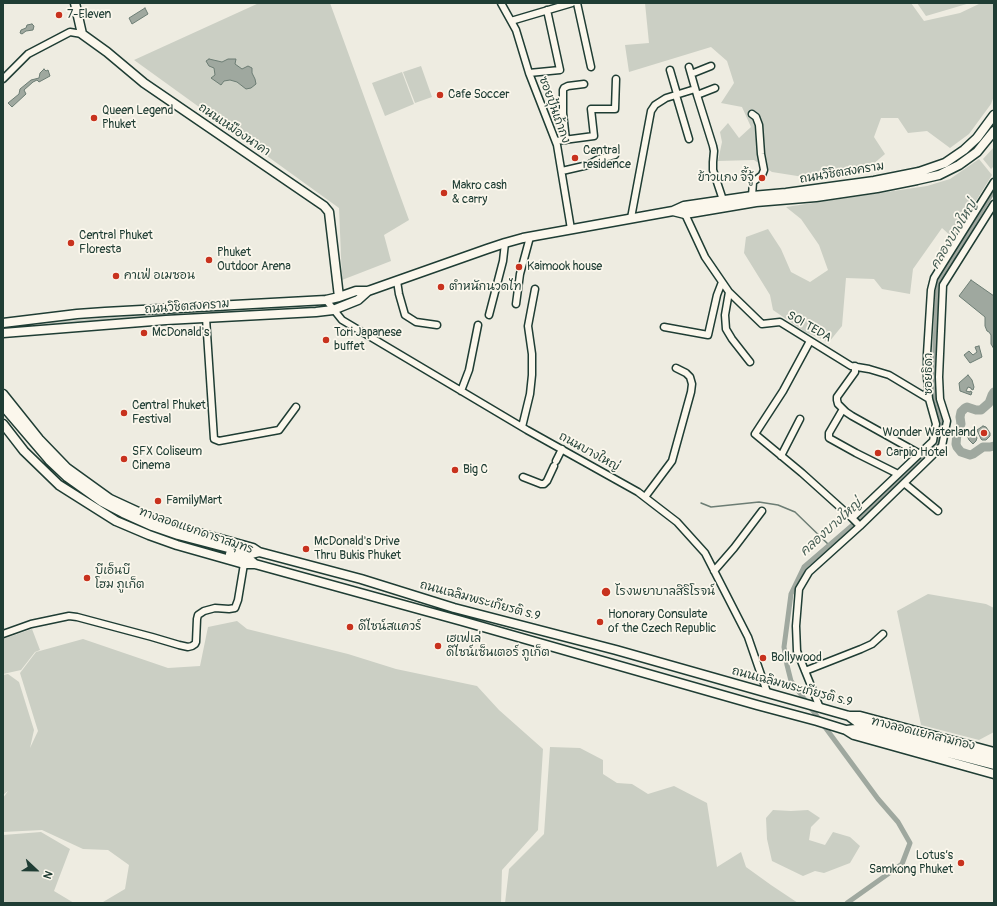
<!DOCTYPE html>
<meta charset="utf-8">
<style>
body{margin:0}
#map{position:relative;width:997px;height:906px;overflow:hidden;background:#eeece1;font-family:Pangolin,sans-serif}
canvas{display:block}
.frame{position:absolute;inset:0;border:4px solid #1f3d34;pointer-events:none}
.north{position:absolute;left:16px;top:850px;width:40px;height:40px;-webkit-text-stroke:3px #fbf7ec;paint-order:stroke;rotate:112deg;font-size:11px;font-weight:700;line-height:16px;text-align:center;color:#1f3d34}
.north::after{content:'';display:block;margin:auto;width:14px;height:18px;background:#1f3d34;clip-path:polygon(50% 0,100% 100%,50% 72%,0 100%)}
</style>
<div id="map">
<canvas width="997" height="906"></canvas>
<div class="frame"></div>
<div class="north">N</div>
</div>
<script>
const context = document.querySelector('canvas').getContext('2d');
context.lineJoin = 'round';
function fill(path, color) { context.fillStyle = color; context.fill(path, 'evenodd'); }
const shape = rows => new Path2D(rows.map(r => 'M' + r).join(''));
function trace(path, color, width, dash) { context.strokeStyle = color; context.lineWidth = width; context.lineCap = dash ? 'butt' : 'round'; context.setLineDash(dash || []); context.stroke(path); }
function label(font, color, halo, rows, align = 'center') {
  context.font = font + ' Pangolin,"Playpen Sans Thai",sans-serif'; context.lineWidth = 3.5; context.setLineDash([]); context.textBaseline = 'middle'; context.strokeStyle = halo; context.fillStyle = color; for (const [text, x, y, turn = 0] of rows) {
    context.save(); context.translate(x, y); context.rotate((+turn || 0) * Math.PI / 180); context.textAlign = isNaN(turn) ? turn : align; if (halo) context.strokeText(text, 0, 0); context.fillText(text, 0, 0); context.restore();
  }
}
fill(shape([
 [259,3,330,3,409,220,384,235,391,261,342,280,339,208,134,60],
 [645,3,911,3,924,21,960,13,981,3,994,3,994,96,991,104,969,134,950,148,927,131,908,133,898,118,881,118,874,137,885,154,872,165,810,178,772,172,754,160,718,161,722,142,720,132,728,123,739,138,751,127,742,107,721,103,734,83,727,61,711,47,629,72,625,45,649,43],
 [917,3,970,3,926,16],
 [421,66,432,97,415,103,403,72],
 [402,72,414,104,385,116,372,83],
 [994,147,994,166,991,169,983,159],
 [979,159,992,175,953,238,942,228,913,269,910,294,882,289,874,279,846,278,842,326,829,342,805,332,773,310,770,295,744,253,746,237,768,229,781,249,791,272,810,282,828,270,819,245,801,219,786,207,927,186,950,179],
 [322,306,322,307,177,315,62,325,5,328,5,326,113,317],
 [928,594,986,604,994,608,994,732,979,740,921,725,897,611],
 [237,621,247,629,348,654,396,669,477,686,499,710,543,749,538,830,502,870,501,903,105,903,103,902,125,889,129,865,108,850,83,849,42,830,3,832,3,798,8,791,3,795,3,675,8,674,19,682,34,730,30,748,38,731,20,673,36,652,83,639,168,668,200,666,208,627],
 [32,629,40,650,35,652,21,670,3,674,3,639],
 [550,747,580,748,603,760,603,774,617,783,632,784,648,794,674,786,707,803,717,867,741,852,746,867,771,885,798,903,505,903,509,869,544,834],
 [773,810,791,811,808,810,820,818,811,827,809,840,825,845,833,832,850,837,860,846,850,863,824,873,815,871,803,876,772,861,767,839,766,818],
 [41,832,70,849,54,891,74,903,3,903,3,835]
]), '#cbcfc4');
const water = shape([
 [145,8,148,14,132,24,129,18,145,8],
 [32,24,34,26,33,30,26,31,22,34,20,33,21,30,26,28,27,25,32,24],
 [209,59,222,62,228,59,236,59,235,64,242,69,248,66,252,68,252,73,255,79,256,84,251,88,246,89,237,82,230,80,224,81,221,85,211,78,215,75,214,68,209,66,206,61,209,59],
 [44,69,46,71,48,70,50,76,39,82,37,80,33,82,24,90,26,94,12,107,8,103,19,94,20,89,31,80,39,78,40,73,44,69],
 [971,280,994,296,994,349,991,344,991,335,989,332,987,331,985,326,985,317,959,296,971,280],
 [979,346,982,357,970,363,964,355,969,351,973,355,977,352,975,347,979,346],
 [968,375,972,380,974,387,973,390,971,389,971,388,968,387,966,391,970,392,970,391,972,392,971,395,960,391,959,383,968,375],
 [983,426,986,427,990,433,990,436,986,440,982,440,981,439,977,430,983,426],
 [970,430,974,432,977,438,976,441,973,444,969,440,965,431,970,430]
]);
fill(water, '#9fa89f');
trace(water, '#6c7d74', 1);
trace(shape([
 [701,503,711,507,759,502,778,505,795,512,829,545]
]), '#6c7d74', 1.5);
trace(shape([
 [847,903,902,864,910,843,898,822,878,799,791,681,787,665,784,647,791,594,804,567,854,524,936,446,941,438,943,425,935,397,935,346,938,282,994,190]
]), '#9fa89f', 5);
trace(shape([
 [994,392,992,395,989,403,981,410,976,410,967,407,965,408,961,412,960,417,961,424,957,433,956,444,957,447,961,452,970,455,973,454,983,447,990,447,994,446]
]), '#9fa89f', 9);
const street = shape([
 [501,3,516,30,529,73,557,145,571,229],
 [577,3,591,67],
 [511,21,572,3],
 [689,67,697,95,713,146,714,151,713,162,713,170,723,200],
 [670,70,677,94],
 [529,73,560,70,547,10],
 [691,74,711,66],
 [3,79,28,54,70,32,82,34],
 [676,95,689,139],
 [697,95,715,88],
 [752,114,756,117,759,125,761,154,764,170,762,175,753,182,752,196],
 [566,140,563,113,563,90,564,88,568,86,584,84],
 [556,141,594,136,591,109,615,109,616,79],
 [562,171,588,165,599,159,615,155],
 [684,210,685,214,705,257,729,292,762,324,780,322,851,366,869,369,889,375,929,399],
 [631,218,651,111,655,105,666,98,695,89],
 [397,281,399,294,405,315,416,322,437,325],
 [729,292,725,315,726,329,732,339,750,362],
 [326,300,342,320,527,430,638,492,677,522,705,553,748,637,767,692],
 [516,304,520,274,530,237],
 [489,315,503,261,505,243],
 [206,318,214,439,219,441,279,430,296,407],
 [664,327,708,335,717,295,722,282],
 [810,341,783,391,755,434,802,473,852,518,860,526],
 [855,366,855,372,837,397,837,400,838,404,846,412,852,416,920,454],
 [461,391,469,370,478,325],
 [843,409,829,433,829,438,856,453,898,474],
 [522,427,530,394,532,375,532,354,528,326,535,289],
 [781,456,800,419],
 [556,461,562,449],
 [523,477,541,484,544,484,547,481,554,466],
 [904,483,938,511],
 [645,497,672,461,691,392,692,384,690,377,686,373,676,368],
 [852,518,933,441,936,424,929,399,927,377,927,354,931,290,934,278,994,182],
 [714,571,734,548,762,511],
 [3,634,31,624,69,616,77,617,152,637,179,645,188,647,192,646,195,644,196,642,197,619,198,615,204,611,215,608,229,609,235,608,238,600,244,564],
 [805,671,861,649,872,644,883,634],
 [820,708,797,651,796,626,799,589,809,572,860,526,942,446,947,421,940,399,939,377,943,285,994,204]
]);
const secondary = shape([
 [75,3,82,34,107,52,144,83,324,206,329,212,339,297],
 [673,211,685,214,756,202,816,197,877,188,917,180,939,175,959,165,977,152,994,131],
 [3,323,77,314,105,312,326,300,339,297,356,291,368,291,487,249,505,243,523,238,673,211,684,206,752,196,786,193,874,181,919,172,945,163,964,150,977,138,994,115],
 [3,333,166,320,316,312,333,310,358,300,368,291],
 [3,394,39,439,67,468,110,499,149,517,170,525,253,548,259,552,361,579,454,608,616,650,849,716,860,716,994,752],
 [3,406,49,460,67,477,102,502,123,513,152,526,178,535,251,554,259,552],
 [3,424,24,451,59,485,116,521,149,535,177,545,244,564,255,564,462,621,757,705,817,721,846,730,854,735,994,774],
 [230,554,249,559,255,564],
 [849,716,857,722,994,759],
 [847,730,855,729,994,765]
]);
trace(street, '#1f3d34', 9);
trace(secondary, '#1f3d34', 11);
trace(street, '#fbf7ec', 6);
trace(secondary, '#fbf7ec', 8);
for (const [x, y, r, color] of [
 [59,15,4,"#c8321e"],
 [440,95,4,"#c8321e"],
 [94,118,4,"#c8321e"],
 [575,158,4,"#c8321e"],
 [762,178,4,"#c8321e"],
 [444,193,4,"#c8321e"],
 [71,243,4,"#c8321e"],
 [209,260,4,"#c8321e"],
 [519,267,4,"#c8321e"],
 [116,276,4,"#c8321e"],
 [441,287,4,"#c8321e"],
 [144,333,4,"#c8321e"],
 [326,340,4,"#c8321e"],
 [124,413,4,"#c8321e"],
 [984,433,4,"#c8321e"],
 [878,453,4,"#c8321e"],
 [124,459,4,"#c8321e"],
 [455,470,4,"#c8321e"],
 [158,501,4,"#c8321e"],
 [306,549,4,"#c8321e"],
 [87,578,4,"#c8321e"],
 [606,592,5,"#c8321e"],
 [600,622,4,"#c8321e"],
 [350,627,4,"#c8321e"],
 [438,646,4,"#c8321e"],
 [763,658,4,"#c8321e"],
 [961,863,4,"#c8321e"]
]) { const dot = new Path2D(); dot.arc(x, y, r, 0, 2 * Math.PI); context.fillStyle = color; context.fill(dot); trace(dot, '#fbf7ec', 1.5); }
label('12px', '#1f3d34', '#fbf7ec', [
 ["7-Eleven",67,15],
 ["Cafe Soccer",448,95],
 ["Queen Legend",102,111],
 ["Phuket",102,125],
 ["Central",583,151],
 ["residence",583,165],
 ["ข้าวแกง จี้จู้",754,178,"right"],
 ["Makro cash",452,186],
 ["& carry",452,200],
 ["Central Phuket",79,236],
 ["Floresta",79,250],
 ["Phuket",217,253],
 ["Outdoor Arena",217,267],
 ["Kaimook house",527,267],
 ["คาเฟ่ อเมซอน",124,276],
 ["ตำหนักนวดไท",449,287],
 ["McDonald's",152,333],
 ["Tori Japanese",334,333],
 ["buffet",334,347],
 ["Central Phuket",132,406],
 ["Festival",132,420],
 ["Wonder Waterland",976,433,"right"],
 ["SFX Coliseum",132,452],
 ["Cinema",132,466],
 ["Carpio Hotel",886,453],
 ["Big C",463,470],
 ["FamilyMart",166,501],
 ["McDonald's Drive",314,542],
 ["Thru Bukis Phuket",314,556],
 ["บีเอ็นบี",95,571],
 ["โฮม ภูเก็ต",95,585],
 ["โรงพยาบาลสิริโรจน์",615,592],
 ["Honorary Consulate",608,615],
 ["of the Czech Republic",608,629],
 ["ดีไซน์สแควร์",358,627],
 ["เฮเฟเล่",446,639],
 ["ดีไซน์เซ็นเตอร์ ภูเก็ต",446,653],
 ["Bollywood",771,658],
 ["Lotus’s",953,856,"right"],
 ["Samkong Phuket",953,870,"right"]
], 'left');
label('12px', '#1f3d34', '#fbf7ec', [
 ["ซอยปุ้นเถ้ากง",554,110,70],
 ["ถนนเหมืองนาคา",234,130,34],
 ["ถนนวิชิตสงคราม",842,173,-9],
 ["ถนนวิชิตสงคราม",187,307,-4],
 ["SOI TEDA",809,327,30],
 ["ซอยธิดา",929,374,-90],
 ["ถนนบางใหญ่",589,452,29],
 ["ทางลอดแยกดาราสมุทร",196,531,19],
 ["ถนนเฉลิมพระเกียรติ ร.9",480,601,15],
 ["ถนนเฉลิมพระเกียรติ ร.9",792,687,15],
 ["ทางลอดแยกสามกอง",923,734,14]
]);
label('italic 13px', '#455d54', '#fbf7ec', [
 ["คลองบางใหญ่",954,235,-59],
 ["คลองบางใหญ่",831,528,-42]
]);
</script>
